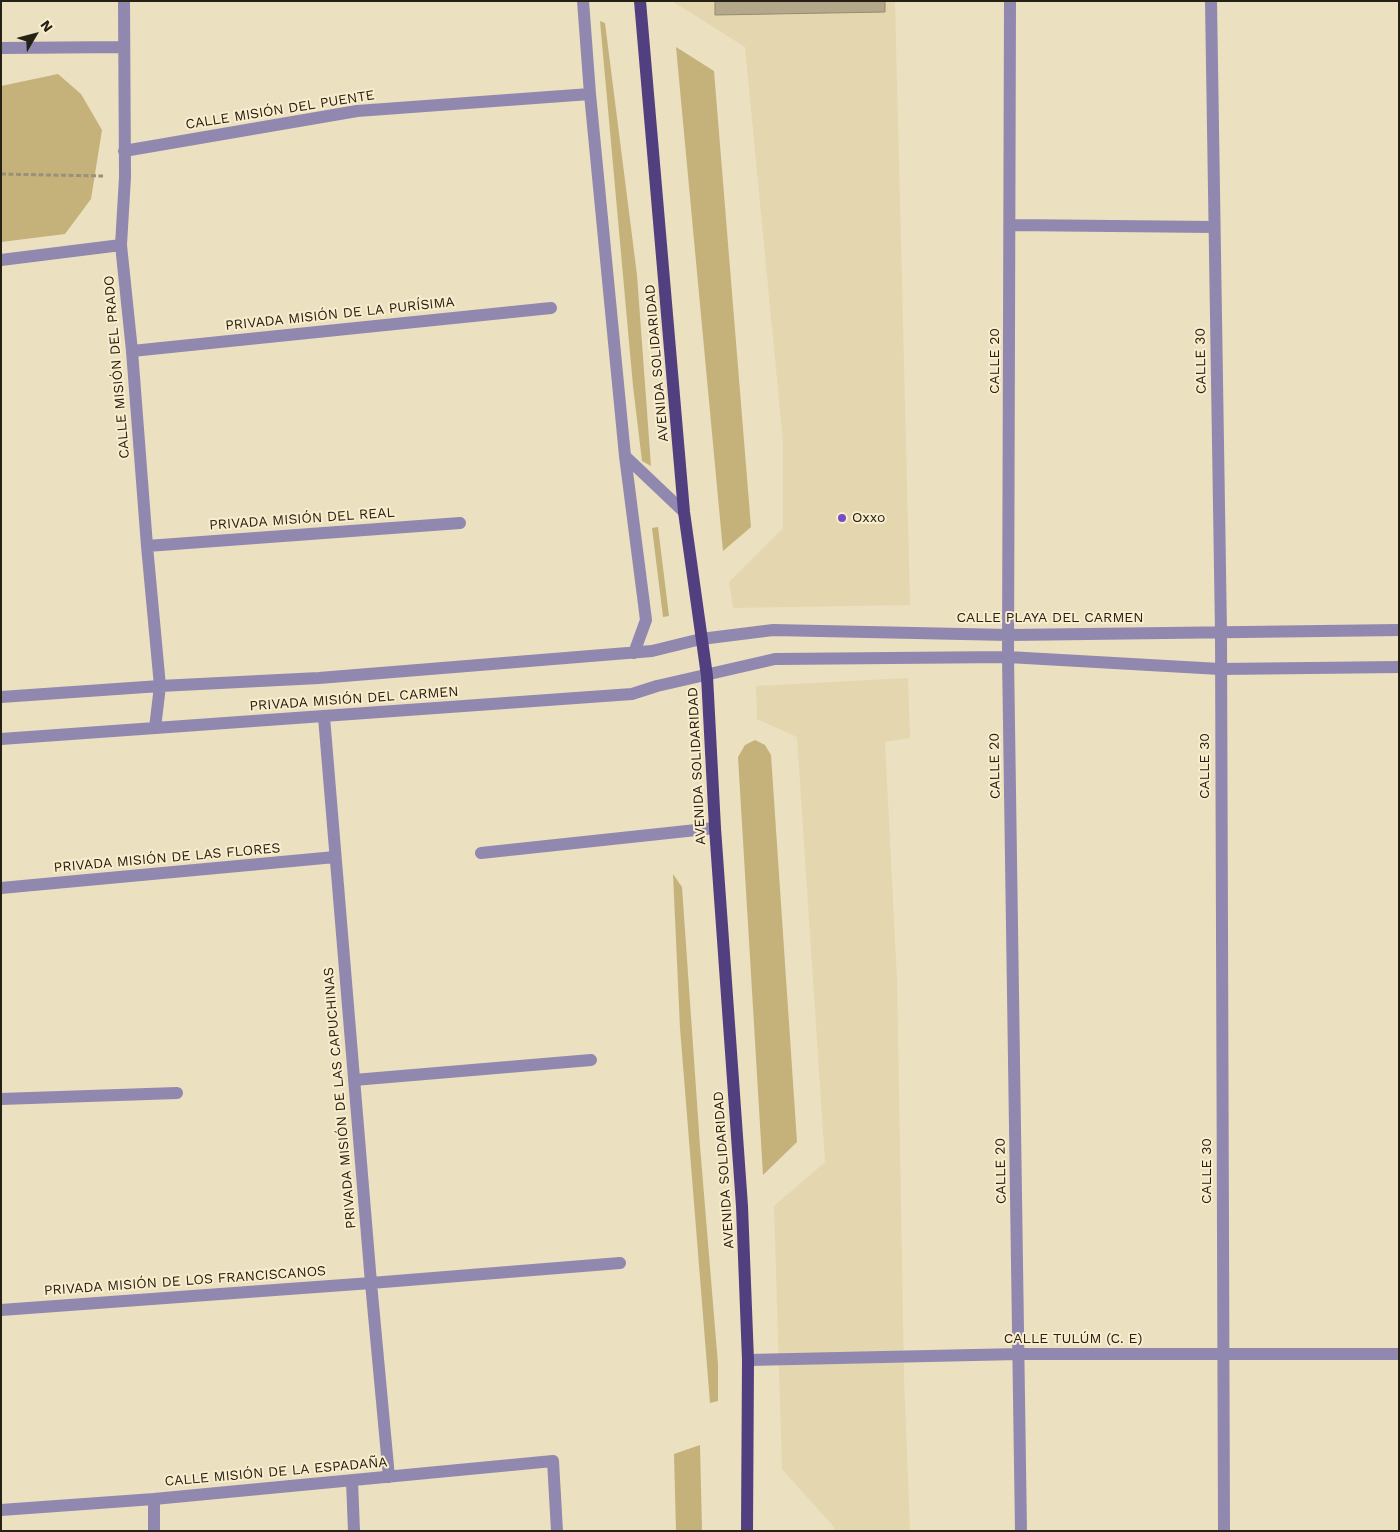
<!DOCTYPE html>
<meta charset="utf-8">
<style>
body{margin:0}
#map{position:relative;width:1400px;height:1532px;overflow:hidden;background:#ebe0c0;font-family:"Work Sans",sans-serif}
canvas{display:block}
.frame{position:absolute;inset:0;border:2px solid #262115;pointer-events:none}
.north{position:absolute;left:10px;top:10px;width:50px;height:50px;-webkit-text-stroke:4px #f9edcd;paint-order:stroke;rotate:53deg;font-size:14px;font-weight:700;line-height:20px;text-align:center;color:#262115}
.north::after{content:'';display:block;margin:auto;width:18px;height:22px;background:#262115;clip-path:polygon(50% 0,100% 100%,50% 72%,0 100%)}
</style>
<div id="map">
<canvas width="1400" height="1532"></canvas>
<div class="frame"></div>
<div class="north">N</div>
</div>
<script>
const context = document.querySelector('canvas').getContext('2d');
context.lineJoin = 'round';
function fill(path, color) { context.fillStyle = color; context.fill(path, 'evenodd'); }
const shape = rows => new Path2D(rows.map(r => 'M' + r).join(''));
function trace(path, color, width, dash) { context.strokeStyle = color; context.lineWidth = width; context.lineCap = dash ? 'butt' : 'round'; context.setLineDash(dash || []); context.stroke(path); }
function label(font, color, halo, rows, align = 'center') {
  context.font = font + ' "Work Sans",sans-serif'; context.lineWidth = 4; context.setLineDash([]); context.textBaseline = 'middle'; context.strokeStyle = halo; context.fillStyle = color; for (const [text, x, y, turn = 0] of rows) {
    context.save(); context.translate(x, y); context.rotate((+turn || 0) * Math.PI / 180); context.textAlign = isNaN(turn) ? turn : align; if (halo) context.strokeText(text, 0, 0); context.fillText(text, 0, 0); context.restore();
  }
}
fill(shape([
 [672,1,895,1,910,605,733,608,729,582,783,528,783,442,745,47],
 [908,678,910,738,885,742,897,980,904,1376,910,1531,834,1531,834,1527,782,1469,774,1206,825,1162,797,737,757,719,756,686]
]), '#e4d6af');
fill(shape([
 [600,21,605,23,637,275,651,466,642,461,633,386],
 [676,47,714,71,751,527,723,551],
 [58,74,81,94,102,130,91,199,65,234,1,242,1,86],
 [658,527,669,616,663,617,652,528],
 [755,740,765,745,771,755,797,1142,763,1175,738,757,745,745],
 [673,874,682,887,700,1146,718,1364,718,1401,710,1403,680,1028],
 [700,1445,702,1531,676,1531,674,1454]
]), '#c5b27b');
const building = shape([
 [715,1,885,1,885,12,715,15,715,1]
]);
fill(building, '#b3a88a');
trace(building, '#968b6d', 1);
trace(shape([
 [1,174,103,176]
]), '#999179', 3, [5, 2.5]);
trace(shape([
 [124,1,125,177,121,245,132,351,147,546,160,686,155,728],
 [583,1,590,94,625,456,684,512],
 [1010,1,1008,657,1021,1531],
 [1211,1,1221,632,1224,1531],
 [1,48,124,47],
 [124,151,357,111,590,94],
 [1010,225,1214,227],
 [1,260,121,245],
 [132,351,551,308],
 [625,456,646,620,634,653],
 [147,546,460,523],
 [1,697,160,686,319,678,652,651,701,639,773,630,1009,635,1399,630],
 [324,717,371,1283,389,1477],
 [1,739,632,694,657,686,775,659,1008,657,1220,669,1399,667],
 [481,853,715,828],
 [1,888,335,857],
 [354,1080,591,1060],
 [1,1099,177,1093],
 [1,1310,371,1283,620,1263],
 [748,1360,1019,1354,1399,1354],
 [352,1481,354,1531],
 [154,1499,154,1531],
 [1,1510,154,1499,553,1461,557,1531]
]), '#9088ae', 12);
trace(shape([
 [640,1,684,512,707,676,715,828,742,1206,748,1360,747,1531]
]), '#513f80', 12);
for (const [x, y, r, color] of [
 [842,518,5,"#754dc6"]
]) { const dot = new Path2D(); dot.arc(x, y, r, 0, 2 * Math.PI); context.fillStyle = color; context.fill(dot); trace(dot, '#f9edcd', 2); }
label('14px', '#262115', '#f9edcd', [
 ["CALLE MISIÓN DEL PUENTE",280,110,-9],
 ["PRIVADA MISIÓN DE LA PURÍSIMA",340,314,-6],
 ["CALLE 20",995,361,-90],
 ["CALLE 30",1201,361,-91],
 ["AVENIDA SOLIDARIDAD",657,363,-95],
 ["CALLE MISIÓN DEL PRADO",117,367,-95],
 ["PRIVADA MISIÓN DEL REAL",302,519,-4],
 ["CALLE PLAYA DEL CARMEN",1050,618],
 ["PRIVADA MISIÓN DEL CARMEN",354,699,-4],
 ["AVENIDA SOLIDARIDAD",697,766,-93],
 ["CALLE 20",995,766,-91],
 ["CALLE 30",1205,766,-90],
 ["PRIVADA MISIÓN DE LAS FLORES",167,858,-5],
 ["PRIVADA MISIÓN DE LAS CAPUCHINAS",340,1098,-95],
 ["AVENIDA SOLIDARIDAD",724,1170,-94],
 ["CALLE 20",1001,1171,-91],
 ["CALLE 30",1207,1171,-90],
 ["PRIVADA MISIÓN DE LOS FRANCISCANOS",185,1281,-4],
 ["CALLE TULÚM (C. E)",1073,1339],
 ["CALLE MISIÓN DE LA ESPADAÑA",276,1472,-5]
]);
label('14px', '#262115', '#f9edcd', [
 ["Oxxo",852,518]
], 'left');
</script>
